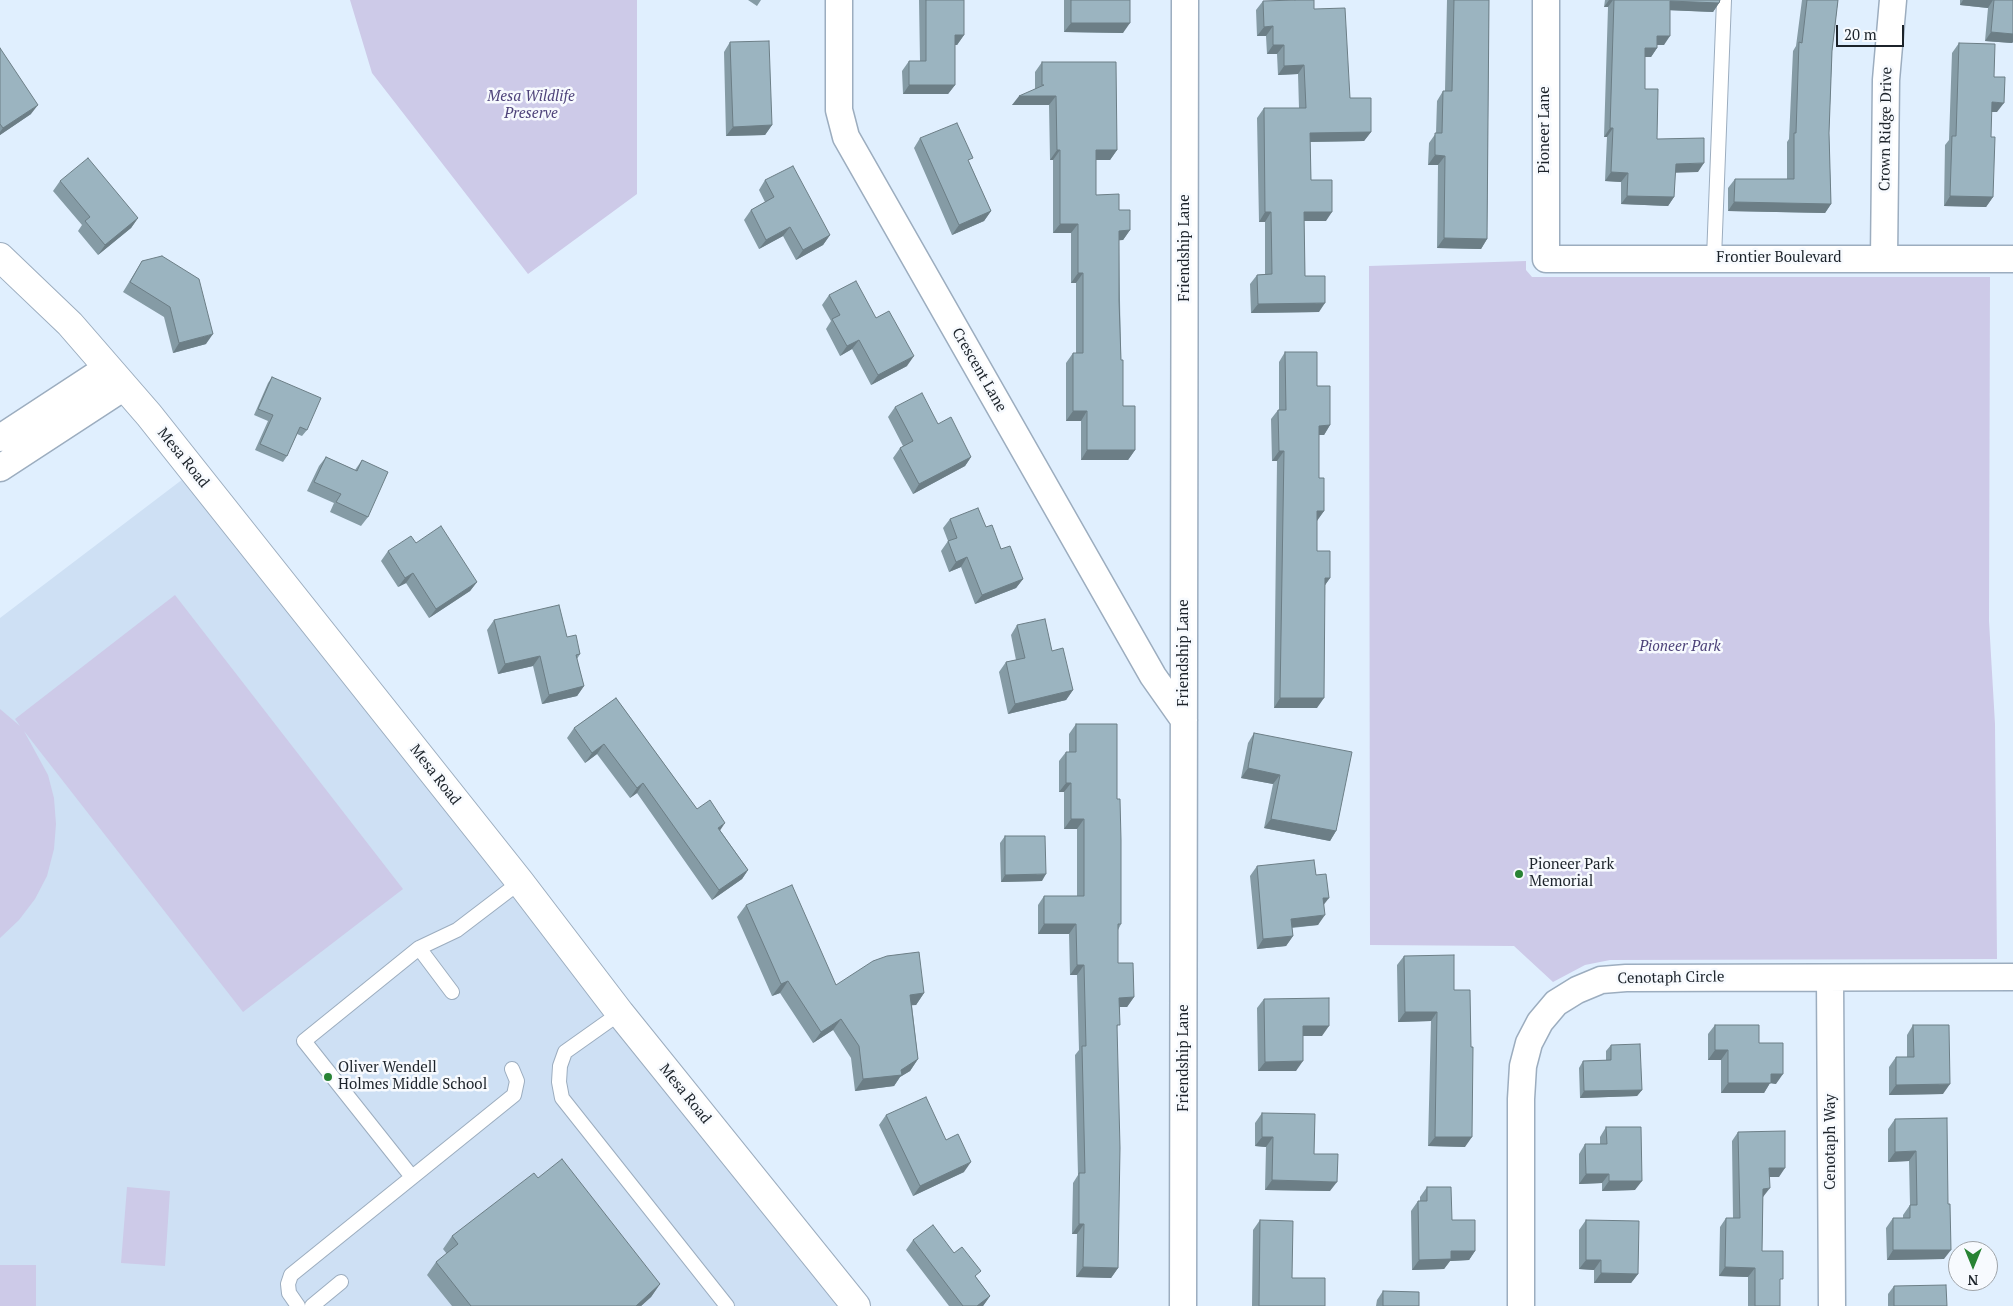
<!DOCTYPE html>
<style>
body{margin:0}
#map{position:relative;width:2013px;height:1306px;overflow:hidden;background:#e0effe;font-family:"PT Serif",serif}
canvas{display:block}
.north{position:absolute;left:1948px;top:1241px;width:50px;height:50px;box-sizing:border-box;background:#f7fafe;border:1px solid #9fa4a9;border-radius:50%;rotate:180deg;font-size:14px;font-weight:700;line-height:20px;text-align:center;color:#1c232a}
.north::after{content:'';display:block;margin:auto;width:18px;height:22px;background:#288334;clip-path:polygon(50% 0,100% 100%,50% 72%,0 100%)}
.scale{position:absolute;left:1836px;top:25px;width:68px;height:22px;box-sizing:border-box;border:2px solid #1c232a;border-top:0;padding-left:6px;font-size:15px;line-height:18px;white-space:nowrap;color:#1c232a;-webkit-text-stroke:4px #f7fafe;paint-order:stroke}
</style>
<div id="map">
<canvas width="2013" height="1306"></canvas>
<div class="north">N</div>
<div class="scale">20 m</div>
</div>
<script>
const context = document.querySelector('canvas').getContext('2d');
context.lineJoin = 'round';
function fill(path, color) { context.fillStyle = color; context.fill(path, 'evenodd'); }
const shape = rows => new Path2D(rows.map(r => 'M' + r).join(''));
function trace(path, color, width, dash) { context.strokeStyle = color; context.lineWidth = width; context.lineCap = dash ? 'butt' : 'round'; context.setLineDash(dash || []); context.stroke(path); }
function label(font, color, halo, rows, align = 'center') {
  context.font = font + ' "PT Serif",serif'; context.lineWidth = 5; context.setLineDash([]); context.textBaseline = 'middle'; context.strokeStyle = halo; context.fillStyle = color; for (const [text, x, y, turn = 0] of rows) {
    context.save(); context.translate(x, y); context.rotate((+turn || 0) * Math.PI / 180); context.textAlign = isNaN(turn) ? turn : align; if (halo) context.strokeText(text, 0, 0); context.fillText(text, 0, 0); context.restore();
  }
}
fill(shape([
 [183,479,485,861,838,1306,0,1306,0,618]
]), '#cee0f4');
fill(shape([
 [350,0,637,0,637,194,528,274,372,73],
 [1526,261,1526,270,1532,277,1990,277,1989,621,1995,724,1997,959,1610,960,1585,965,1553,982,1514,946,1370,945,1369,266],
 [175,595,403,889,243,1012,24,731,48,775,54,798,56,824,54,849,47,876,35,899,19,920,0,938,0,709,20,726,15,719],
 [127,1187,170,1191,165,1266,121,1263],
 [0,1265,36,1265,36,1306,0,1306]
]), '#cdcae8');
const lane = shape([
 [1714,258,1724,0],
 [419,948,452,992],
 [620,1013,565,1052,560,1066,559,1082,562,1098,727,1306],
 [412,1177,304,1041,419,948,457,930,520,882],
 [298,1306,289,1293,288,1284,291,1275,514,1095,517,1081,512,1069],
 [312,1306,341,1282]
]);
const street = shape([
 [839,0,839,110,846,137,1153,676,1184,720],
 [1546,0,1546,259,2013,259],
 [1884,258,1886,80,1893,0],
 [0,438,107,368],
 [0,468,124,387],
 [1830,978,1832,1306],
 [1183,1306,1185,0],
 [1521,1306,1521,1099,1523,1066,1529,1043,1540,1022,1556,1003,1577,990,1601,980,1626,978,2013,977]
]);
const secondary = shape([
 [0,257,70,324,149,415,520,882,620,1013,856,1306]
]);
trace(lane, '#9cadbf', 16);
trace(street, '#9cadbf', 29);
trace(secondary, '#9cadbf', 30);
trace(lane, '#fff', 14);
trace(street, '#fff', 26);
trace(secondary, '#fff', 28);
fill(shape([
 [748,0,761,0,757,6],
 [919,0,964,0,964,35,957,45,955,45,955,85,948,94,903,94,902,71,909,61,920,61],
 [1064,0,1130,0,1123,33,1064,32],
 [1447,0,1489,0,1487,239,1481,249,1437,248,1438,165,1428,165,1429,143,1436,133,1437,101,1443,91,1445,91],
 [1605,0,1720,0,1719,3,1713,12,1670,10,1664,45,1657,45,1657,48,1651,57,1645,57,1645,89,1657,139,1698,172,1675,172,1674,197,1668,206,1621,204,1621,182,1605,181,1607,137,1604,137,1608,7,1604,7],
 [1802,0,1838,0,1832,51,1829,133,1831,204,1825,213,1728,211,1728,188,1735,179,1787,179,1787,142,1789,139,1793,51,1796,46],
 [1960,0,2013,0,2013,42,2012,43,1985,41,1988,8,1960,5],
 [1263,1,1314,9,1350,98,1371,132,1364,141,1310,142,1311,180,1326,221,1304,221,1305,276,1319,312,1251,313,1250,284,1257,275,1265,274,1265,222,1259,222,1257,118,1264,108,1299,108,1298,74,1278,75,1277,54,1267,54,1266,36,1257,36,1256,10],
 [730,42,772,125,765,135,726,136,724,52],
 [1959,43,1994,77,1997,112,1991,112,1991,137,1993,197,1986,207,1944,206,1945,145,1949,140,1952,53],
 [0,48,31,114,0,135],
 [1042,62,1117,150,1110,160,1096,160,1096,195,1119,210,1130,230,1123,240,1119,240,1121,360,1123,406,1135,450,1128,460,1081,460,1081,421,1066,421,1066,363,1073,353,1076,353,1076,283,1071,283,1071,233,1053,233,1053,160,1050,160,1049,105,1012,105,1035,89,1035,72],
 [920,138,969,162,991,211,984,221,952,235,914,148],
 [765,180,830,235,823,245,796,260,783,236,759,249,744,220,751,210,765,202,759,190],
 [60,181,138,218,131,228,98,255,78,231,82,225,53,191],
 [142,261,206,344,173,353,164,317,123,292],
 [829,295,876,318,907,366,871,385,852,349,840,356,826,329,831,321,822,305],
 [1285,352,1317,386,1330,425,1324,435,1319,435,1319,478,1324,511,1317,520,1317,551,1330,578,1325,585,1317,708,1274,708,1277,461,1272,461,1271,419,1278,410,1279,410,1279,362],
 [272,377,307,430,302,436,297,434,287,456,283,462,255,450,268,421,254,415,268,383],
 [895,407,938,424,971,457,965,466,913,494,893,458,900,448,903,446,888,417],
 [326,457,355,470,362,460,368,517,361,526,330,512,334,503,307,491,319,466],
 [950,519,986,527,1023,579,1016,588,975,604,961,567,949,572,941,551,948,541,943,528],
 [388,551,477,582,470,591,429,618,406,583,398,587,381,561],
 [494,620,567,637,580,654,577,659,584,686,577,696,542,704,533,666,498,674,487,630],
 [1017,625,1073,690,1066,700,1008,714,999,672,1006,662,1016,660,1011,635],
 [616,698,697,809,720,830,748,870,742,879,712,900,637,793,630,798,597,754,585,763,567,738,574,728],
 [1076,724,1117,799,1121,924,1118,930,1118,963,1134,997,1127,1007,1120,1007,1117,1029,1118,1268,1111,1278,1076,1277,1077,1234,1072,1234,1073,1183,1078,1175,1075,1055,1079,1050,1077,975,1070,975,1069,934,1038,934,1038,905,1044,896,1077,896,1077,829,1064,829,1064,792,1059,792,1059,761,1066,752,1069,752,1069,734],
 [1254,733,1336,831,1330,841,1264,828,1273,784,1241,778,1248,743],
 [1005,836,1042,881,1001,882,1000,843],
 [1257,866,1316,875,1324,904,1318,925,1292,928,1293,936,1286,946,1257,949,1250,876],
 [746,905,836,985,924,993,916,1005,912,1005,918,1059,910,1071,900,1077,894,1086,855,1091,851,1058,833,1030,813,1043,780,993,772,996,737,917],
 [1404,956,1454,990,1465,1147,1428,1146,1431,1021,1398,1022,1397,965],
 [1264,999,1322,1036,1303,1036,1296,1071,1258,1071,1257,1008],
 [1715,1025,1759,1043,1776,1084,1770,1083,1764,1093,1721,1093,1721,1060,1708,1060,1708,1034],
 [1913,1025,1943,1094,1889,1095,1889,1067,1896,1057,1907,1057,1907,1035],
 [1611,1045,1642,1090,1637,1096,1580,1098,1579,1068,1583,1061,1606,1060,1606,1051],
 [1262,1113,1330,1191,1265,1190,1266,1147,1255,1146,1255,1123],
 [886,1115,946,1140,964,1172,913,1196,879,1125],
 [1947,1118,1944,1259,1887,1260,1886,1228,1893,1218,1903,1218,1903,1215,1910,1205,1909,1161,1888,1162,1888,1129,1895,1119],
 [1606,1127,1635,1190,1602,1191,1602,1183,1579,1184,1579,1154,1585,1144,1600,1144,1600,1137],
 [1738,1132,1779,1177,1769,1177,1763,1197,1762,1251,1780,1283,1780,1306,1748,1306,1748,1277,1719,1276,1720,1227,1726,1218,1733,1218,1732,1141],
 [538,1178,660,1284,651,1297,641,1306,452,1306,427,1275,436,1262,447,1254,443,1249,452,1236],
 [1427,1187,1475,1251,1469,1260,1450,1261,1444,1269,1412,1270,1411,1211,1418,1201,1420,1201,1420,1197],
 [1260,1220,1292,1278,1325,1306,1252,1306,1253,1230],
 [1586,1220,1638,1274,1631,1283,1594,1283,1594,1270,1579,1269,1579,1230],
 [913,1240,954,1253,976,1277,990,1296,983,1306,949,1306,906,1250],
 [1894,1286,1947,1306,1888,1306,1888,1294],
 [1383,1291,1419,1306,1376,1306,1377,1300]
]), '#859ba5');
fill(shape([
 [1609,0,1613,0,1608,7,1604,7],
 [1963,0,1993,0,1988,8,1960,5],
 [1670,1,1719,3,1713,12,1664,10],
 [1071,23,1130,23,1123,33,1064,32],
 [1273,26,1266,36,1257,36,1264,27],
 [1991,32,2013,34,2013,42,2012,43,1985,41],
 [955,35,964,35,957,45,948,45],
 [1657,36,1670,36,1664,45,1651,45],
 [1273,45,1284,45,1277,54,1267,54],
 [1645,48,1657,48,1651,57,1639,57],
 [1304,65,1298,74,1278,75,1284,66],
 [909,85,955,85,948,94,903,94],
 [1019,96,1056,96,1049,105,1012,105],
 [1992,102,2004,103,1997,112,1985,112],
 [38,105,31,114,0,135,0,132,3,128],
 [772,125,765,135,726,136,733,127],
 [1610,128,1613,128,1607,137,1604,137],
 [1371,132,1364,141,1304,142,1310,133],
 [1057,150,1060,150,1053,160,1050,160],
 [1096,150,1117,150,1110,160,1089,160],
 [1435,155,1445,156,1438,165,1428,165],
 [1704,163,1698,172,1669,173,1676,164],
 [1611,172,1628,173,1621,182,1605,181],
 [1627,196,1674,197,1668,206,1621,204],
 [1950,196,1993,197,1986,207,1944,206],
 [1734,202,1831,204,1825,213,1728,211],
 [991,211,984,221,952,235,959,225],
 [1265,212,1271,212,1265,222,1259,222],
 [1304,212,1332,212,1326,221,1297,221],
 [138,218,131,228,98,255,105,245],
 [1060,224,1078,224,1071,233,1053,233],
 [790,227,783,236,759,249,766,240],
 [1130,230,1123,240,1112,241,1119,231],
 [830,235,823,245,796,260,803,250],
 [1444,238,1487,239,1481,249,1437,248],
 [1078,273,1083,273,1076,283,1071,283],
 [1325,303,1319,312,1251,313,1258,304],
 [213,334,206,344,173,353,179,343],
 [859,340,852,349,840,356,847,346],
 [914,356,907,366,871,385,878,375],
 [1073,411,1087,411,1081,421,1066,421],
 [1330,425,1324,435,1312,435,1319,426],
 [1087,450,1135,450,1128,460,1081,460],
 [1279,451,1284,451,1277,461,1272,461],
 [971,457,965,466,913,494,919,484],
 [1317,511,1324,511,1317,521],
 [967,557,961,567,949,572,956,562],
 [413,573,406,583,398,587,405,578],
 [1325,578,1330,578,1323,588],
 [1023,579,1016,588,975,604,982,595],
 [477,582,470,591,429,618,436,609],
 [540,656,533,666,498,674,505,664],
 [584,686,577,696,542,704,549,695],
 [1073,690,1066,700,1008,714,1015,704],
 [1280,698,1324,698,1317,708,1274,708],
 [604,744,597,754,585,763,592,753],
 [1248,768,1280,775,1273,784,1241,778],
 [643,783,637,793,630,798,637,788],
 [1066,783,1071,783,1064,792,1059,792],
 [1071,819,1084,819,1077,829,1064,829],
 [1271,819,1336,831,1330,841,1264,828],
 [725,823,719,832,718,828],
 [748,870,742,879,712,900,719,890],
 [1046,874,1042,881,1001,882,1005,875],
 [1323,898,1329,898,1322,907],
 [1325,915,1318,925,1284,928,1291,919],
 [1044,924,1076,924,1069,934,1038,934],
 [1293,936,1286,946,1257,949,1263,939],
 [1077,965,1084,965,1077,975,1070,975],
 [788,981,780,993,772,996,781,984],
 [924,993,916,1005,902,1006,910,995],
 [1134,997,1127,1007,1113,1007,1119,998],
 [1405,1012,1437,1012,1431,1021,1398,1022],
 [841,1019,833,1030,813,1043,821,1032],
 [1303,1026,1329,1026,1322,1036,1296,1036],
 [1715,1050,1728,1050,1721,1060,1708,1060],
 [918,1059,910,1071,900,1077,894,1086,855,1091,863,1079,901,1070],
 [1303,1061,1296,1071,1258,1071,1265,1062],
 [1771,1074,1783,1074,1776,1084,1770,1083,1764,1093,1721,1093,1728,1083],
 [1950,1084,1943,1094,1889,1095,1896,1085],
 [1642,1090,1637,1096,1580,1098,1584,1091],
 [1262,1137,1273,1137,1266,1147,1255,1146],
 [1435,1137,1472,1137,1465,1147,1428,1146],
 [1916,1151,1909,1161,1888,1162,1895,1152],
 [971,1162,964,1172,913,1196,920,1186],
 [1769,1168,1785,1168,1779,1177,1763,1177],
 [1586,1174,1609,1174,1602,1183,1579,1184],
 [1272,1180,1337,1182,1330,1191,1265,1190],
 [1609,1181,1642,1181,1635,1190,1602,1191],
 [1770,1188,1763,1197,1763,1189],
 [1079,1224,1084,1224,1077,1234,1072,1234],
 [1893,1250,1951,1250,1944,1259,1887,1260],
 [1451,1251,1475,1251,1469,1260,1450,1261,1444,1269,1412,1270,1419,1260],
 [1586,1260,1601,1260,1594,1270,1579,1269],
 [1083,1267,1118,1268,1111,1278,1076,1277],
 [1725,1267,1755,1268,1748,1277,1719,1276],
 [1601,1273,1638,1274,1631,1283,1594,1283],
 [660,1284,651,1297,641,1306,636,1306],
 [990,1296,983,1306,977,1306]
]), '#6c7e86');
const building = shape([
 [926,0,964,0,964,35,955,35,955,85,909,85,909,61,926,61,926,0],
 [1071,0,1130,0,1130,23,1071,23,1071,0],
 [1295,0,1314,0,1314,9,1345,8,1350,98,1371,98,1371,132,1310,133,1311,180,1332,180,1332,212,1304,212,1305,276,1325,276,1325,303,1258,304,1257,275,1272,274,1271,212,1265,212,1264,108,1306,108,1304,65,1284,66,1284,45,1273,45,1273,26,1264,27,1263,1,1295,0],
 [1454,0,1489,0,1487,239,1444,238,1445,156,1435,155,1435,133,1442,133,1443,91,1452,91,1454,0],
 [1614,0,1720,0,1719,3,1670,1,1670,36,1657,36,1657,48,1645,48,1645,89,1658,89,1657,139,1704,138,1704,163,1676,164,1674,197,1627,196,1628,173,1611,172,1613,128,1610,128,1614,0],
 [1807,0,1838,0,1832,51,1829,133,1831,204,1734,202,1735,179,1794,179,1794,133,1796,133,1799,42,1802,43,1807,0],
 [1994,0,2013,0,2013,34,1991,32,1994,0],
 [769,41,772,125,733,127,730,42,769,41],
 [1959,43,1995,44,1994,77,2005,77,2004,103,1992,102,1991,137,1995,137,1993,197,1950,196,1952,136,1956,136,1959,43],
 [0,48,38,105,3,128,0,124,0,48],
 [1042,62,1116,62,1117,150,1096,150,1096,195,1119,194,1119,210,1130,210,1130,230,1119,231,1119,300,1121,360,1123,360,1123,406,1135,406,1135,450,1087,450,1087,411,1073,411,1073,353,1083,353,1083,273,1078,273,1078,224,1060,224,1060,150,1057,150,1056,96,1019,96,1044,85,1042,85,1042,62],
 [957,123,973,158,968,160,991,211,959,225,920,138,957,123],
 [88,158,138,218,105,245,85,221,90,217,60,181,88,158],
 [793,166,830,235,803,250,790,227,766,240,751,210,774,197,765,180,793,166],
 [162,256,199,279,213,334,179,343,170,307,130,282,142,261,162,256],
 [856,281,876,318,889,311,914,356,878,375,859,340,847,346,832,319,840,315,829,295,856,281],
 [1285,352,1317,352,1317,386,1330,386,1330,425,1319,426,1319,478,1324,478,1324,511,1317,511,1317,551,1330,551,1330,578,1325,578,1324,698,1280,698,1284,451,1279,451,1278,410,1286,410,1285,352],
 [272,377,321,398,307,430,300,427,287,456,260,444,273,415,258,409,272,377],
 [922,393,938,424,951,417,971,457,919,484,900,448,913,441,895,407,922,393],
 [326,457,357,471,362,460,388,472,368,517,336,502,341,494,314,482,326,457],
 [978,508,986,527,992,525,1001,549,1010,546,1023,579,982,595,967,557,956,562,948,541,957,538,950,519,978,508],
 [441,526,477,582,436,609,413,573,405,578,388,551,411,536,416,543,441,526],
 [559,605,567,637,576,635,580,654,576,655,584,686,549,695,540,656,505,664,494,620,559,605],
 [1045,619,1052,651,1063,648,1073,690,1015,704,1006,662,1025,658,1017,625,1045,619],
 [616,698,697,809,710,800,725,823,718,828,748,870,719,890,643,783,637,788,604,744,592,753,574,728,616,698],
 [1076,724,1117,724,1117,799,1120,799,1121,840,1121,924,1118,924,1118,963,1133,963,1134,997,1119,998,1120,1025,1117,1025,1120,1148,1118,1268,1083,1267,1084,1224,1079,1224,1079,1173,1085,1173,1082,1046,1086,1046,1084,965,1077,965,1076,924,1044,924,1044,896,1084,896,1084,819,1071,819,1071,783,1066,783,1066,752,1076,752,1076,724],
 [1254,733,1352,752,1336,831,1271,819,1280,775,1248,768,1254,733],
 [1005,836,1045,836,1046,874,1005,875,1005,836],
 [1314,860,1316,875,1326,874,1329,898,1323,898,1325,915,1291,919,1293,936,1263,939,1257,866,1314,860],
 [792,885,836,985,873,961,887,956,919,952,924,993,910,995,918,1059,901,1070,902,1075,863,1079,859,1046,841,1019,821,1032,788,981,781,984,746,905,792,885],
 [1454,955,1454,990,1470,990,1471,1047,1473,1047,1472,1137,1435,1137,1437,1012,1405,1012,1404,956,1454,955],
 [1329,998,1329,1026,1303,1026,1303,1061,1265,1062,1264,999,1329,998],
 [1715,1025,1759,1025,1759,1043,1783,1043,1783,1074,1771,1074,1771,1083,1728,1083,1728,1050,1715,1050,1715,1025],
 [1913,1025,1949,1025,1950,1084,1896,1085,1896,1057,1914,1057,1913,1025],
 [1640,1044,1642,1090,1584,1091,1583,1061,1611,1060,1611,1045,1640,1044],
 [926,1097,946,1140,958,1134,971,1162,920,1186,886,1115,926,1097],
 [1262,1113,1315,1114,1314,1154,1338,1154,1337,1182,1272,1180,1273,1137,1262,1137,1262,1113],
 [1947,1118,1948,1204,1950,1204,1951,1250,1893,1250,1893,1218,1910,1218,1910,1205,1917,1205,1916,1151,1895,1152,1895,1119,1947,1118],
 [1606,1127,1641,1127,1642,1181,1609,1181,1609,1174,1586,1174,1585,1144,1607,1144,1606,1127],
 [1785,1131,1785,1168,1769,1168,1770,1188,1763,1189,1762,1251,1783,1251,1783,1279,1780,1279,1780,1306,1755,1306,1755,1268,1725,1267,1726,1218,1740,1218,1738,1132,1785,1131],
 [562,1159,660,1284,636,1306,471,1306,436,1262,458,1244,452,1236,534,1173,538,1178,562,1159],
 [1427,1187,1451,1187,1452,1220,1475,1220,1475,1251,1451,1251,1451,1259,1419,1260,1418,1201,1427,1201,1427,1187],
 [1260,1220,1293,1221,1292,1278,1325,1278,1325,1306,1259,1306,1260,1220],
 [1586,1220,1639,1221,1638,1274,1601,1273,1601,1260,1586,1260,1586,1220],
 [933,1225,954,1253,962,1247,981,1271,975,1276,990,1296,977,1306,963,1306,913,1240,933,1225],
 [1946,1285,1947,1306,1894,1306,1894,1286,1946,1285],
 [1383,1291,1419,1292,1419,1306,1383,1306,1383,1291]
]);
fill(building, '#9bb4c0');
trace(building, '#6c7e86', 1);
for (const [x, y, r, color] of [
 [1519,874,5,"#288334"],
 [328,1077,5,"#288334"]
]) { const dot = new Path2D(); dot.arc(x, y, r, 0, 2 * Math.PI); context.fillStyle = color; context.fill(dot); trace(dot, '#f7fafe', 2); }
label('italic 15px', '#4e437a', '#f7fafe', [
 ["Mesa Wildlife",531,97],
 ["Preserve",531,114],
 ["Pioneer Park",1680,647]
]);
label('15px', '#1c232a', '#f7fafe', [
 ["Crown Ridge Drive",1886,129,-89],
 ["Pioneer Lane",1545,130,-90],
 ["Friendship Lane",1185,248,-90],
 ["Frontier Boulevard",1779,258],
 ["Crescent Lane",979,370,60],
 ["Mesa Road",183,458,51],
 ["Friendship Lane",1184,653,-90],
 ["Mesa Road",435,775,52],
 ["Cenotaph Circle",1671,978,-1],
 ["Friendship Lane",1184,1058,-90],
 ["Mesa Road",685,1094,51],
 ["Cenotaph Way",1831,1142,-90]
]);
label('15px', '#1c232a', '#f7fafe', [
 ["Pioneer Park",1529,865],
 ["Memorial",1529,882],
 ["Oliver Wendell",338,1068],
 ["Holmes Middle School",338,1085]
], 'left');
</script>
